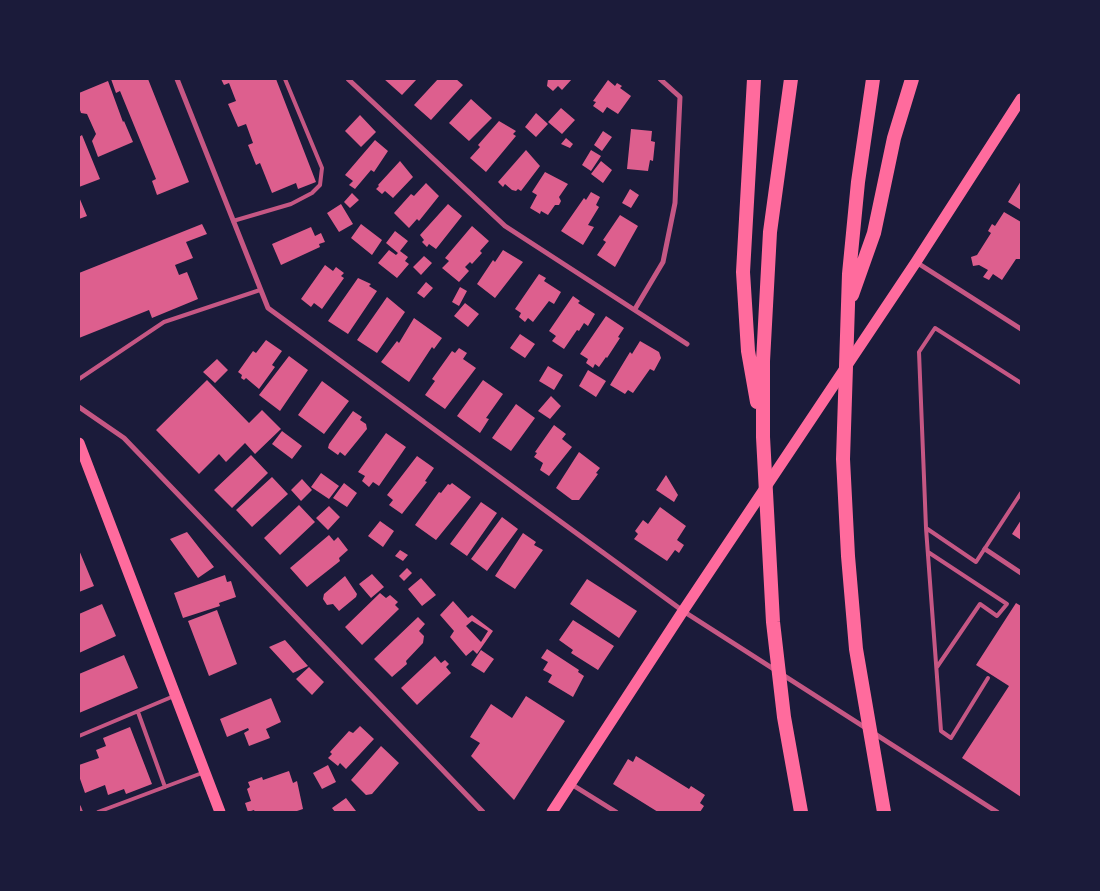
<!DOCTYPE html>
<style>
body{margin:0}
#map{position:relative;width:1100px;height:891px;overflow:hidden;background:#1b1b3a;font-family:"Source Serif 4",serif}
canvas{display:block}
.frame{position:absolute;inset:0;border:80px solid #1b1b3a;pointer-events:none}
</style>
<div id="map">
<canvas width="1100" height="891"></canvas>
<div class="frame"></div>
</div>
<script>
const context = document.querySelector('canvas').getContext('2d');
context.lineJoin = 'round';
function fill(path, color) { context.fillStyle = color; context.fill(path, 'evenodd'); }
const shape = rows => new Path2D(rows.map(r => 'M' + r).join(''));
function trace(path, color, width, dash) { context.strokeStyle = color; context.lineWidth = width; context.lineCap = dash ? 'butt' : 'round'; context.setLineDash(dash || []); context.stroke(path); }
fill(shape([
 [111,79,148,79,189,182,157,195,152,181,156,179,120,91,116,93],
 [221,79,276,79,316,182,298,189,296,183,272,193,260,163,256,165,248,145,253,143,246,124,238,127,228,104,236,101,229,83,224,85],
 [384,79,417,79,402,95],
 [438,79,456,79,463,85,431,120,414,105],
 [548,79,572,79,562,90,558,86,553,91,547,86],
 [608,80,615,86,617,83,622,86,620,88,631,96,618,114,607,107,603,113,593,106,596,102,593,101],
 [108,81,123,122,124,121,133,142,98,157,92,141,96,134,87,114,81,113,79,107,79,93],
 [471,99,492,118,469,141,449,123],
 [561,108,575,120,562,134,548,122],
 [536,113,548,124,536,137,525,127],
 [360,115,376,132,361,147,345,131],
 [499,121,516,131,513,134,516,136,486,172,470,158,480,147,478,145],
 [631,129,652,131,651,141,655,142,653,161,650,160,648,171,627,169],
 [603,131,612,137,602,151,594,145],
 [82,135,100,179,79,187,79,137],
 [566,138,573,144,570,148,561,144],
 [375,140,388,151,374,172,371,170,355,189,349,185,353,181,345,175],
 [526,150,540,166,521,191,518,189,516,191,512,190,505,184,503,187,498,182],
 [591,150,601,156,591,171,582,165],
 [400,161,413,177,393,198,385,191,382,194,376,189,379,186,378,185],
 [601,161,612,170,603,183,591,174],
 [545,172,568,184,559,197,561,201,559,205,555,205,548,215,541,211,540,214,530,208,537,195,532,192],
 [1021,181,1021,210,1008,202],
 [426,183,439,196,419,221,417,219,409,228,394,213,411,194,414,196],
 [630,189,639,195,631,208,622,203],
 [591,192,600,197,596,205,599,207,588,225,594,227,583,245,561,231,584,198,586,200],
 [352,193,359,200,350,208,344,202],
 [79,197,87,216,79,219],
 [341,204,353,224,339,232,327,213],
 [448,204,462,216,436,249,429,244,427,247,422,242,424,240,420,235],
 [1004,212,1021,222,1021,259,1016,259,1002,280,993,274,989,280,983,277,988,270,979,265,973,266,971,257,977,255,991,233,988,231,992,224,995,226],
 [620,215,638,226,615,267,597,255,606,242,603,240],
 [202,224,207,234,186,242,193,258,175,265,179,275,187,272,198,299,152,318,149,310,79,338,79,273],
 [361,224,382,240,372,255,351,238],
 [472,226,489,241,480,251,482,253,472,264,470,262,465,267,469,271,459,282,442,268,449,261,445,258],
 [311,227,315,236,321,233,325,242,319,244,320,247,281,265,272,244],
 [395,231,408,241,400,251,408,257,405,261,409,264,397,278,378,263,389,250,396,255,398,253,386,243],
 [503,250,523,262,495,298,477,284,493,260,495,262],
 [424,256,432,263,421,275,413,267],
 [325,265,333,271,336,267,344,273,341,276,344,278,322,309,314,303,311,307,301,299],
 [539,274,546,278,544,281,561,292,554,304,549,301,533,322,528,318,525,322,519,317,521,313,515,309],
 [358,278,371,284,369,286,377,291,348,334,328,321],
 [426,282,433,288,424,298,417,293],
 [460,287,467,291,459,306,452,302],
 [573,296,580,301,578,303,595,314,588,326,584,323,579,331,577,330,564,349,552,341,556,336,549,331],
 [387,297,405,312,377,353,357,340],
 [465,303,479,314,468,327,454,316],
 [606,316,624,328,618,337,620,338,607,358,606,357,599,367,595,364,593,368,586,363,588,359,580,354],
 [414,318,442,338,434,349,432,347,409,382,381,362,397,341,399,343],
 [520,334,535,344,525,358,510,348],
 [266,340,282,351,272,365,275,367,259,389,246,378,244,380,241,378,242,375,238,372,253,351,256,353],
 [640,341,659,352,661,358,654,371,650,369,633,393,628,390,625,394,610,385,630,352,632,354],
 [459,348,467,353,463,359,476,368,445,409,425,395,435,381,432,379,452,351,455,353],
 [289,356,308,370,280,411,259,395],
 [217,359,228,370,215,383,203,372],
 [548,366,563,375,554,390,539,381],
 [588,370,606,381,596,397,579,386],
 [207,380,249,423,262,410,281,429,255,454,245,443,226,462,219,454,199,474,156,430],
 [483,380,503,394,486,418,489,419,480,433,457,416],
 [322,381,349,401,324,434,298,415],
 [551,396,561,406,550,419,538,411],
 [516,404,535,418,511,451,492,438],
 [353,411,362,417,360,420,366,424,367,429,345,456,340,452,338,455,328,448,329,444],
 [554,425,566,434,562,439,572,447,549,476,540,470,543,463,534,457,537,453,535,452],
 [282,431,302,446,292,459,272,444],
 [386,433,406,447,379,486,373,482,369,487,362,481,365,476,358,472],
 [579,452,600,468,596,473,598,474,579,500,572,500,556,488],
 [251,455,268,473,232,508,214,490],
 [417,456,434,468,425,481,427,482,402,514,389,505,393,500,387,495],
 [321,473,339,486,329,499,311,487],
 [666,475,678,495,674,502,656,490],
 [272,477,288,494,252,527,236,510],
 [302,479,312,490,301,501,291,490],
 [344,483,357,493,347,507,333,498],
 [452,483,471,497,436,540,415,525,439,492,441,493,448,484,450,485],
 [481,502,497,513,467,556,450,544],
 [299,505,315,522,280,555,264,538],
 [329,506,340,517,328,530,316,518],
 [660,507,686,526,677,540,684,545,679,553,675,550,667,561,634,539,638,534,635,531,643,520,648,524],
 [502,517,518,529,487,571,471,559],
 [1021,520,1021,540,1012,534],
 [380,521,394,531,383,547,368,536],
 [187,532,214,567,198,578,170,539],
 [523,533,536,542,534,545,543,550,515,589,495,576],
 [329,535,334,541,338,537,348,550,339,558,340,561,307,587,290,568],
 [79,550,94,586,79,592],
 [400,550,408,555,403,561,395,556],
 [407,568,412,573,404,581,399,576],
 [372,574,384,587,371,598,359,584],
 [225,575,227,582,231,581,236,597,219,603,220,606,183,618,174,593],
 [345,576,357,594,356,597,339,611,333,604,327,605,323,599,324,594],
 [421,578,436,595,422,606,408,589],
 [587,579,637,611,619,638,570,604],
 [380,593,386,598,390,595,398,602,395,605,399,609,362,645,345,627],
 [453,601,468,618,472,615,493,631,477,654,473,650,466,656,450,637,454,631,440,615],
 [472,621,488,631,481,642,466,626],
 [1016,603,1021,606,1021,797,962,758,1009,686,976,665],
 [102,604,116,636,79,653,79,614],
 [217,610,237,664,209,676,188,621],
 [418,617,425,624,419,631,424,636,423,643,406,661,407,664,392,677,374,659],
 [573,620,614,646,598,670,571,653,573,650,559,640],
 [285,640,308,666,293,673,269,647],
 [547,649,579,670,578,672,584,676,573,697,548,682,552,675,543,670,548,662,541,658],
 [481,650,494,659,484,673,471,665],
 [124,655,138,688,79,713,79,674],
 [435,656,441,663,445,660,449,664,446,667,451,673,417,705,401,688],
 [309,667,324,682,312,695,296,679],
 [526,696,565,721,514,800,471,756,480,743,470,737,491,704,512,718],
 [271,698,281,722,266,729,270,738,249,746,244,733,249,730,248,728,227,737,220,719],
 [360,726,374,739,346,769,340,763,338,766,328,758,332,754,330,752,349,731,353,733],
 [130,727,152,784,126,794,124,789,108,795,105,785,85,793,79,776,79,765,99,758,96,750,106,746,103,738],
 [381,746,399,763,372,794,366,795,351,780],
 [636,756,689,789,691,786,705,795,700,803,704,806,700,812,658,812,613,784,628,759,633,762],
 [328,765,336,782,322,789,313,773],
 [289,771,293,783,297,781,303,809,294,812,255,812,254,810,248,812,245,803,251,801,247,789,250,787,248,782,262,777,263,780],
 [346,798,356,811,335,812,332,808]
]), '#dd5f8e');
trace(shape([
 [233,221,291,204,312,193,320,185,322,168,285,79],
 [79,379,164,322,260,290],
 [1021,383,935,328,919,352,926,528,976,562,1021,493],
 [926,528,941,731,951,738,988,678],
 [928,552,1007,604,997,616,980,604,937,667],
 [138,712,165,787],
 [79,736,174,696],
 [79,807,81,812],
 [98,812,202,773]
]), '#c65784', 4);
trace(shape([
 [177,79,268,308,683,611,997,812],
 [348,79,505,226,687,344],
 [916,262,1021,329],
 [635,309,663,262,675,203,680,97,660,79],
 [79,407,124,438,483,812],
 [985,549,1021,573],
 [571,784,616,812]
]), '#c65784', 5);
trace(shape([
 [79,443,220,812],
 [552,812,683,611,916,262,1021,99]
]), '#ff6b9d', 11);
trace(shape([
 [754,79,743,272,748,351,757,402],
 [791,79,770,232,763,361,763,437,773,622,784,717,801,812],
 [873,79,858,182,849,274,843,459,848,556,856,649,884,812],
 [852,295,874,233,894,138,912,79]
]), '#ff6b9d', 14);
</script>
